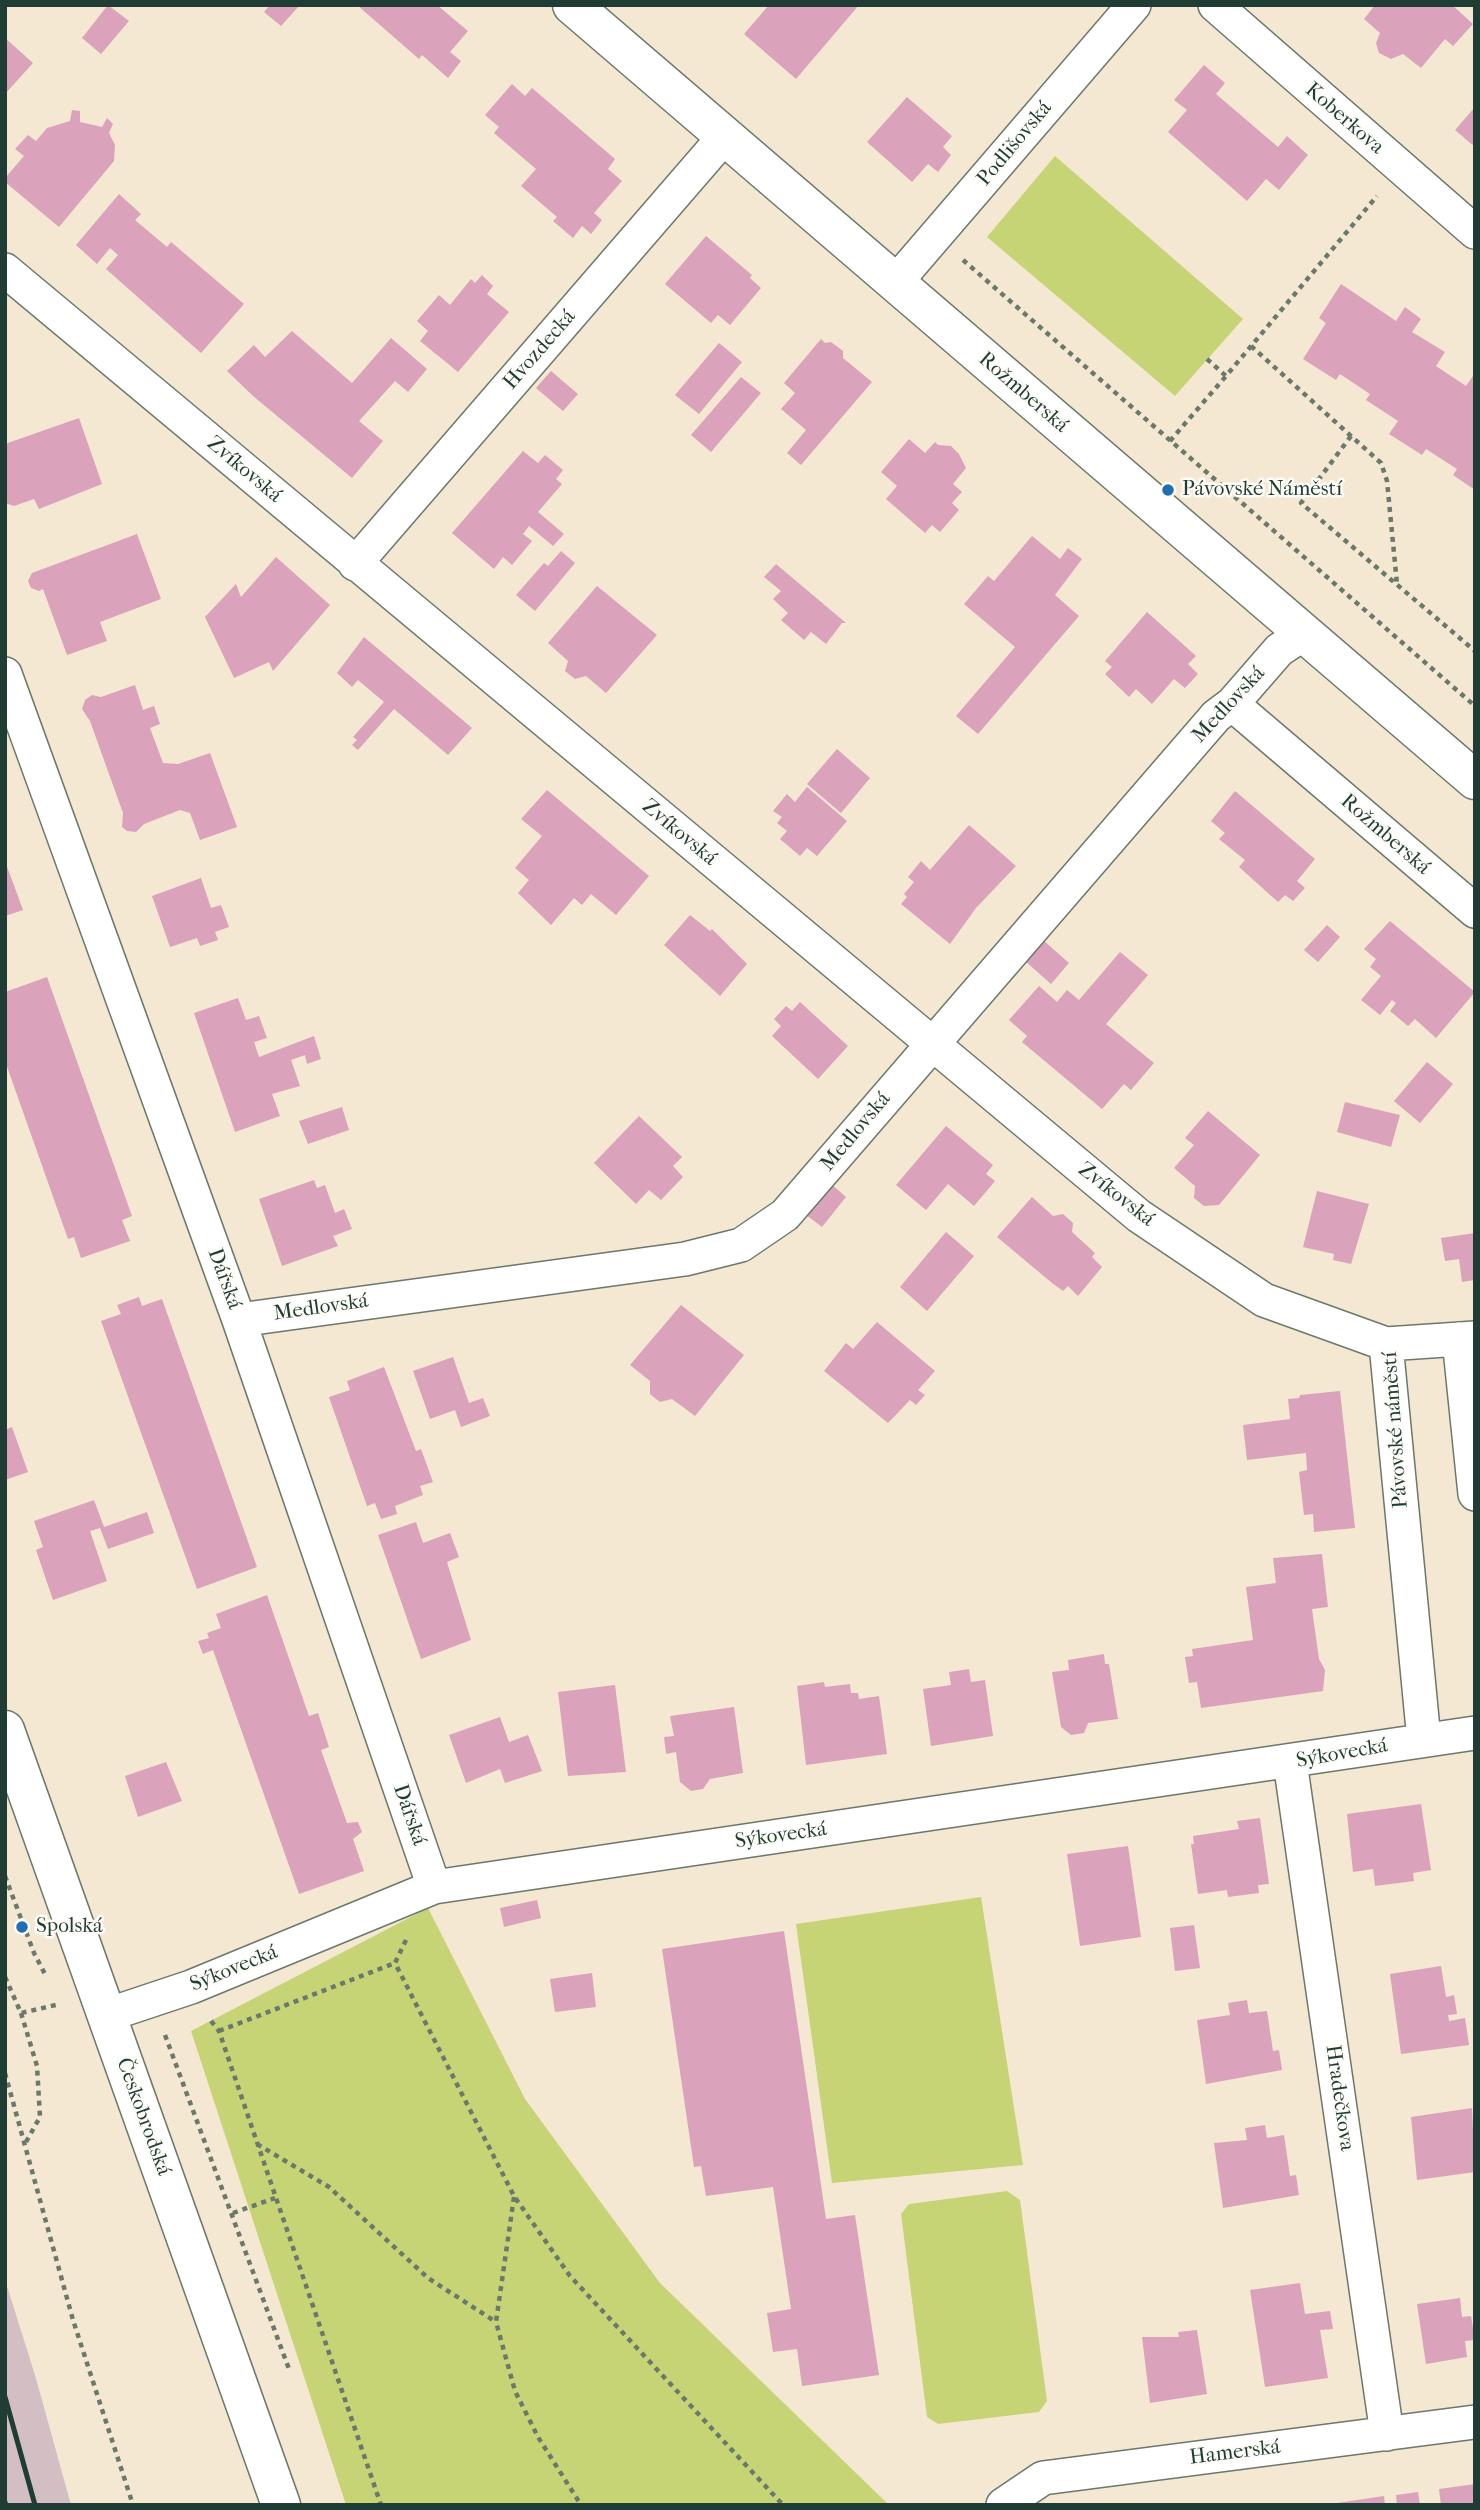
<!DOCTYPE html>
<meta charset="utf-8">
<style>
body{margin:0}
#map{position:relative;width:1480px;height:2510px;overflow:hidden;background:#f5e8d2;font-family:"IM FELL French Canon",serif}
canvas{display:block}
.frame{position:absolute;inset:0;border:7px solid #1f3d34;pointer-events:none}
</style>
<div id="map">
<canvas width="1480" height="2510"></canvas>
<div class="frame"></div>
</div>
<script>
const context = document.querySelector('canvas').getContext('2d');
context.lineJoin = 'round';
function fill(path, color) { context.fillStyle = color; context.fill(path, 'evenodd'); }
const shape = rows => new Path2D(rows.map(r => 'M' + r).join(''));
function trace(path, color, width, dash) { context.strokeStyle = color; context.lineWidth = width; context.lineCap = dash ? 'butt' : 'round'; context.setLineDash(dash || []); context.stroke(path); }
function label(font, color, halo, rows, align = 'center') {
  context.font = font + ' "IM FELL French Canon",serif'; context.lineWidth = 5; context.setLineDash([]); context.textBaseline = 'middle'; context.strokeStyle = halo; context.fillStyle = color; for (const [text, x, y, turn = 0] of rows) {
    context.save(); context.translate(x, y); context.rotate((+turn || 0) * Math.PI / 180); context.textAlign = isNaN(turn) ? turn : align; if (halo) context.strokeText(text, 0, 0); context.fillText(text, 0, 0); context.restore();
  }
}
fill(shape([
 [5,2280,35,2375,71,2505,5,2505]
]), '#d2bec3');
fill(shape([
 [1055,156,1243,319,1175,396,987,237],
 [981,1897,1023,2165,832,2183,796,1924],
 [428,1908,525,2099,660,2283,889,2505,346,2505,191,2031],
 [1007,2191,1020,2200,1047,2401,1039,2412,938,2424,927,2417,901,2214,909,2204]
]), '#c6d476');
fill(shape([
 [108,5,129,21,101,54,82,38],
 [270,5,300,5,281,26,264,12],
 [357,5,437,5,468,31,450,52,461,61,448,78,422,55,419,59],
 [769,5,859,5,796,79,744,34],
 [1375,5,1452,5,1473,24,1453,46,1445,39,1421,68,1403,54,1391,59,1379,53,1376,43,1380,33,1364,19],
 [5,38,33,63,5,94],
 [1204,65,1225,83,1216,94,1278,147,1287,136,1308,155,1279,190,1266,179,1247,201,1168,132,1187,110,1174,100],
 [512,84,525,96,532,88,615,159,608,169,622,181,594,213,602,220,591,234,582,226,573,238,553,221,557,217,521,186,536,169,494,133,499,127,485,115],
 [907,97,952,136,943,147,951,155,938,172,928,164,912,182,867,142],
 [1475,107,1475,147,1455,130],
 [72,110,80,111,80,122,102,127,107,118,113,124,109,133,115,145,114,161,59,227,5,182,5,178,24,156,15,149,28,135,36,141,47,128,70,121],
 [119,194,141,214,135,220,167,247,171,242,244,304,201,353,106,269,118,255,110,248,97,264,76,245],
 [706,236,752,275,750,278,761,288,730,325,718,315,711,323,665,284],
 [482,275,493,286,487,294,509,312,458,372,420,341,428,331,417,321,439,295,450,305,471,279,475,283],
 [1341,284,1396,321,1405,307,1421,319,1412,332,1445,352,1436,366,1466,386,1475,373,1475,490,1453,475,1457,469,1426,449,1422,455,1389,434,1398,421,1366,400,1370,394,1340,374,1336,380,1303,359,1326,323,1319,318],
 [292,331,352,383,391,338,427,369,408,392,395,381,359,421,383,441,352,478,253,396,227,371,254,345,265,357],
 [821,339,825,343,831,342,843,351,843,358,872,382,801,465,787,453,806,430,781,409,795,393,784,383],
 [719,343,742,362,699,414,675,395],
 [551,371,578,394,563,411,536,388],
 [741,377,761,393,711,452,691,435],
 [79,418,102,484,39,509,34,499,14,506,5,503,5,444],
 [909,439,925,453,935,442,938,445,951,446,959,454,966,468,953,484,962,492,952,503,959,510,940,532,932,525,925,533,886,499,897,486,881,472],
 [523,451,538,463,545,455,563,470,556,479,562,484,538,512,564,534,553,546,529,526,523,534,532,541,512,565,503,557,494,569,452,533],
 [137,534,161,599,100,622,107,641,67,655,43,589,39,591,31,588,28,581,32,573],
 [1032,536,1060,559,1068,548,1082,559,1055,595,1079,616,978,734,956,716,1015,647,964,604,988,576,994,581],
 [561,551,575,563,535,611,516,595,544,563,548,566],
 [276,557,330,605,273,671,269,662,234,678,205,617,236,584,241,597],
 [776,564,846,623,842,623,826,644,811,632,804,640,781,620,788,613,773,599,781,591,764,577],
 [597,586,657,635,606,693,586,676,575,679,565,671,568,661,548,643],
 [1147,612,1196,656,1188,664,1198,674,1185,688,1174,679,1152,704,1136,689,1129,697,1105,674,1112,667,1105,661],
 [364,637,472,728,448,755,394,709,358,750,352,745,357,740,353,737,384,702,358,680,352,687,337,673],
 [135,685,143,710,154,706,160,724,150,728,163,763,178,764,210,753,237,827,200,840,190,813,180,810,144,824,136,832,127,831,122,827,123,813,90,721,82,709,85,700,92,695,101,697],
 [837,749,870,778,841,813,807,784],
 [807,787,847,821,817,856,807,848,800,856,780,839,787,831,777,823,782,817,773,811,787,794,795,802],
 [547,790,649,876,616,915,591,894,582,905,574,898,551,925,518,893,529,880,515,868,542,836,521,819],
 [1235,791,1315,859,1297,881,1305,888,1293,901,1285,895,1278,902,1239,867,1245,860,1219,839,1225,833,1211,821],
 [969,825,1016,866,976,908,950,944,901,904,907,897,904,894,914,882,908,877,921,861,930,870],
 [5,861,23,910,5,916],
 [201,878,211,908,221,905,229,927,215,932,218,940,200,946,197,938,170,947,152,896],
 [690,915,710,931,712,929,747,964,720,996,664,945],
 [1390,921,1475,992,1436,1038,1415,1019,1408,1026,1390,1011,1396,1003,1392,1000,1380,1015,1361,1000,1381,976,1370,967,1376,959,1364,949],
 [1327,925,1340,937,1318,962,1304,950],
 [1043,940,1069,963,1051,984,1025,961],
 [1120,952,1148,975,1106,1024,1154,1063,1131,1090,1124,1084,1102,1109,1022,1042,1027,1036,1009,1020,1039,986,1057,1002,1067,990,1079,1000],
 [47,977,132,1216,122,1220,130,1241,81,1258,74,1237,68,1239,5,1061,5,992],
 [238,998,246,1020,259,1016,267,1038,254,1042,259,1057,314,1036,321,1059,307,1064,305,1055,291,1060,300,1086,272,1094,280,1116,235,1132,194,1013],
 [800,1002,848,1046,818,1079,772,1036,781,1026,774,1019,786,1006,792,1011],
 [1427,1062,1453,1084,1420,1123,1394,1101],
 [1345,1102,1400,1115,1391,1147,1337,1132],
 [342,1107,349,1130,308,1144,299,1121],
 [1208,1111,1260,1155,1219,1205,1204,1206,1194,1198,1195,1186,1174,1168,1194,1145,1185,1138],
 [639,1116,682,1157,673,1166,683,1177,661,1200,649,1190,636,1204,594,1163],
 [946,1126,993,1165,986,1174,995,1181,974,1206,948,1184,926,1210,896,1185],
 [314,1180,317,1188,325,1185,335,1213,344,1209,352,1229,333,1236,338,1246,282,1266,259,1199],
 [830,1183,846,1197,822,1227,805,1214],
 [1317,1191,1369,1204,1351,1264,1333,1260,1334,1254,1303,1247],
 [1032,1197,1053,1216,1063,1214,1073,1223,1072,1232,1095,1253,1092,1257,1102,1267,1078,1296,1068,1286,1063,1291,1052,1283,997,1237],
 [946,1232,974,1256,927,1311,900,1287],
 [1475,1233,1475,1280,1462,1282,1459,1259,1445,1261,1441,1238],
 [139,1297,142,1306,162,1299,257,1567,197,1589,101,1321,121,1314,117,1305],
 [681,1305,744,1355,695,1416,672,1399,660,1402,650,1394,650,1381,630,1365],
 [877,1322,935,1371,918,1390,925,1395,916,1405,910,1400,888,1423,824,1371,846,1343,853,1349],
 [453,1357,469,1403,483,1398,490,1416,461,1427,455,1410,430,1419,413,1371],
 [384,1367,416,1451,421,1449,433,1482,420,1486,423,1495,395,1506,397,1514,381,1519,375,1503,367,1506,329,1397,350,1390,347,1381],
 [1340,1391,1355,1528,1314,1532,1313,1514,1304,1515,1299,1472,1307,1470,1306,1453,1247,1460,1243,1425,1290,1419,1288,1399,1299,1398,1300,1395],
 [12,1427,28,1472,5,1480,5,1430],
 [94,1500,104,1527,147,1512,154,1533,108,1549,100,1528,90,1531,107,1581,53,1600,36,1550,43,1547,34,1521],
 [416,1522,423,1543,450,1533,459,1557,447,1562,471,1640,421,1659,378,1535],
 [1322,1554,1328,1607,1312,1609,1319,1659,1325,1670,1323,1691,1201,1708,1197,1682,1189,1683,1185,1657,1193,1656,1192,1649,1253,1640,1246,1587,1276,1583,1273,1558],
 [267,1595,309,1716,318,1713,329,1747,321,1750,347,1823,358,1822,362,1832,353,1839,364,1871,299,1894,213,1650,203,1654,198,1641,209,1638,207,1633,221,1628,216,1614],
 [1104,1654,1105,1664,1109,1664,1118,1719,1088,1723,1084,1733,1071,1735,1061,1727,1052,1672,1069,1670,1068,1660],
 [969,1669,971,1682,985,1680,993,1736,931,1746,923,1689,951,1685,949,1672],
 [824,1682,825,1687,850,1684,851,1693,858,1693,859,1699,879,1696,887,1754,806,1765,797,1686],
 [615,1685,626,1772,568,1776,558,1692],
 [734,1707,743,1773,710,1779,703,1789,691,1791,680,1782,676,1752,666,1754,664,1737,674,1736,670,1716],
 [500,1717,509,1742,528,1735,542,1771,505,1783,500,1769,466,1783,449,1735],
 [166,1762,182,1801,138,1817,125,1776],
 [1421,1804,1431,1870,1413,1873,1414,1881,1375,1886,1373,1869,1353,1872,1347,1814],
 [1260,1818,1269,1884,1258,1885,1259,1893,1228,1897,1227,1890,1198,1894,1191,1844,1194,1844,1193,1836,1239,1829,1237,1821],
 [1128,1846,1141,1937,1080,1946,1067,1854],
 [537,1900,541,1918,504,1927,500,1908],
 [1194,1925,1200,1968,1175,1971,1170,1928],
 [784,1931,826,2219,855,2215,879,2375,802,2386,797,2349,773,2352,767,2313,791,2309,773,2187,706,2196,701,2166,694,2167,662,1949],
 [1441,1966,1446,1997,1454,1995,1457,2014,1448,2015,1449,2021,1465,2018,1469,2045,1401,2054,1390,1974],
 [592,1973,596,2007,555,2012,550,1979],
 [1247,2000,1249,2013,1267,2011,1273,2051,1279,2050,1282,2070,1206,2084,1197,2020,1230,2015,1228,2003],
 [1472,2108,1475,2172,1417,2180,1411,2117],
 [1265,2125,1267,2138,1284,2135,1290,2176,1296,2175,1299,2195,1223,2208,1214,2143,1247,2140,1245,2128],
 [1300,2283,1305,2314,1330,2311,1333,2329,1320,2330,1328,2378,1265,2387,1250,2290],
 [1460,2298,1462,2317,1471,2316,1475,2340,1465,2341,1467,2357,1426,2364,1417,2304],
 [1197,2330,1207,2394,1150,2403,1142,2337,1179,2337,1178,2332],
 [1475,2484,1475,2505,1441,2505,1439,2489],
 [1418,2492,1420,2505,1397,2505,1396,2495],
 [1384,2496,1385,2505,1337,2505,1337,2503]
]), '#daa2bb');
const street = shape([
 [1215,5,1475,232],
 [5,270,1139,1216,1264,1300,1386,1344,1475,1338],
 [895,283,1134,5],
 [355,564,725,136],
 [5,674,239,1320,434,1887],
 [1232,704,1475,911],
 [239,1320,685,1259,741,1245,785,1215,1216,716,1232,704,1279,650,1303,634],
 [1459,1339,1475,1494],
 [1386,1344,1424,1740],
 [1290,1762,1387,2434],
 [107,2015,191,1987,434,1887,1475,1733],
 [1003,2505,1043,2478,1475,2422]
]);
const secondary = shape([
 [572,5,1475,780]
]);
const primary = shape([
 [5,1730,281,2505]
]);
trace(street, '#6a796b', 36);
trace(secondary, '#6a796b', 41);
trace(primary, '#6a796b', 41);
trace(shape([
 [963,260,1475,706],
 [1251,346,1381,463,1387,481,1397,584],
 [1207,359,1226,376,1377,196],
 [1351,436,1301,503,1475,651],
 [1170,441,1226,376],
 [5,1876,34,1953,46,1976],
 [406,1940,395,1963,514,2196,570,2276,783,2505],
 [5,1977,21,2013,60,2004],
 [21,2013,37,2066,40,2117,26,2142],
 [211,2021,219,2031,381,2505],
 [219,2031,395,1963],
 [165,2035,289,2369],
 [5,2073,73,2320,133,2505],
 [257,2144,329,2187,428,2278,496,2322],
 [514,2197,496,2322,515,2391,538,2437,581,2505],
 [233,2213,275,2198]
]), '#6a796b', 4.5, [5, 5]);
trace(street, '#fff', 33);
trace(secondary, '#fff', 38);
trace(primary, '#fff', 38);
trace(shape([
 [5,2397,35,2505],
 [5,2502,6,2505]
]), '#1f3d34', 5);
for (const [x, y, r, color] of [
 [1168,490,7,"#1f6fb2"],
 [22,1927,7,"#1f6fb2"]
]) { const dot = new Path2D(); dot.arc(x, y, r, 0, 2 * Math.PI); context.fillStyle = color; context.fill(dot); trace(dot, '#fdfcf7', 2.5); }
label('21px', '#1f3d34', '#fdfcf7', [
 ["Koberkova",1344,119,41],
 ["Podlišovská",1015,144,-50],
 ["Hvozdecká",540,350,-49],
 ["Rožmberská",1023,393,41],
 ["Zvíkovská",244,470,40],
 ["Medlovská",1229,705,-47],
 ["Zvíkovská",679,833,40],
 ["Rožmberská",1385,835,41],
 ["Medlovská",856,1132,-50],
 ["Zvíkovská",1116,1195,38],
 ["Dářská",224,1279,70],
 ["Medlovská",321,1308,-8],
 ["Pávovské náměstí",1396,1430,-94],
 ["Sýkovecká",1342,1754,-10],
 ["Dářská",409,1815,71],
 ["Sýkovecká",781,1836,-8],
 ["Sýkovecká",234,1969,-22],
 ["Hradečkova",1339,2098,82],
 ["Českobrodská",143,2117,70],
 ["Hamerská",1235,2453,-7]
]);
label('21px', '#1f3d34', '#fdfcf7', [
 ["Pávovské Náměstí",1182,490],
 ["Spolská",36,1927]
], 'left');
</script>
